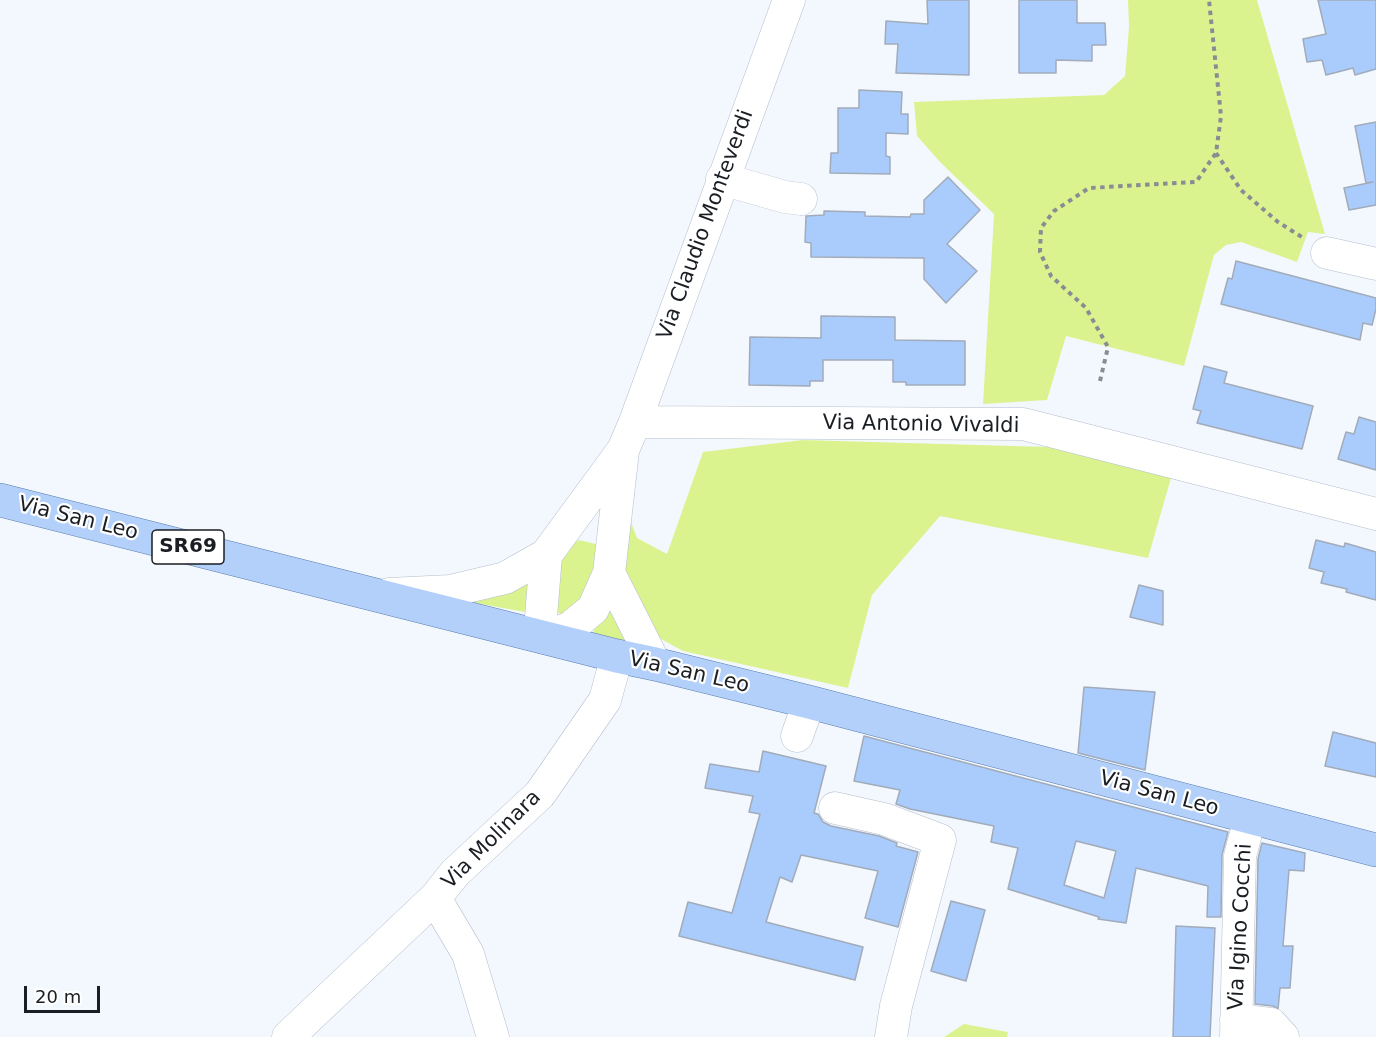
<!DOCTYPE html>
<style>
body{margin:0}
#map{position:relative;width:1376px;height:1037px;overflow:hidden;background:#f3f8fe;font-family:"DejaVu Sans",sans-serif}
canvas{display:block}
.scale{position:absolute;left:24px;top:986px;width:76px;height:27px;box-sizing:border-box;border:3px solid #1a1e23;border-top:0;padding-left:8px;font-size:18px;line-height:21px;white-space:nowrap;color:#1a1e23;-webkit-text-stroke:4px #fff;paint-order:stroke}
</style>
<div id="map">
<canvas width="1376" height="1037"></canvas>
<div class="scale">20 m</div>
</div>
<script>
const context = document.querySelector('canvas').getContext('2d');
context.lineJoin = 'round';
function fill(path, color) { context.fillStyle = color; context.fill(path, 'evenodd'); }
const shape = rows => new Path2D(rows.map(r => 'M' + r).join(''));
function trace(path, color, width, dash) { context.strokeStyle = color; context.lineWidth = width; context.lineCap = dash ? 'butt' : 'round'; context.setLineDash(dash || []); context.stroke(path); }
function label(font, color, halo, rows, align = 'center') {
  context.font = font + ' "DejaVu Sans",sans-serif'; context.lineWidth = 4.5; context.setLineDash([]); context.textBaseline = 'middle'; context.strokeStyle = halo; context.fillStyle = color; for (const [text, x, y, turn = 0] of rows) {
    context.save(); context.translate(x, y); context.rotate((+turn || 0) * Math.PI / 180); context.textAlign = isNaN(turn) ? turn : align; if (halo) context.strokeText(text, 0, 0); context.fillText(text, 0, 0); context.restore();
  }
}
fill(shape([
 [1128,0,1257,0,1325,234,1308,232,1297,262,1241,242,1226,245,1214,255,1184,366,1066,336,1047,400,983,404,994,214,941,163,917,136,914,102,1104,95,1125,76,1129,27],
 [803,440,1048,447,1171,478,1148,558,940,516,872,595,848,688,683,651,650,633,624,569,628,514,637,538,667,554,703,452],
 [579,540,600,545,601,551,579,608,561,616,554,606,555,571,570,546],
 [527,583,532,588,525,612,464,601],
 [610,599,627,641,592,634],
 [964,1024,1008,1032,1007,1037,944,1037]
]), '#dbf38f');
const building = shape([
 [927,0,969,0,969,75,896,73,898,44,885,44,886,21,928,24,927,0],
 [1019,0,1077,0,1077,23,1105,23,1106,45,1092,45,1092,61,1056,60,1056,73,1019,73,1019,0],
 [1318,0,1376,0,1376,69,1355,75,1353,68,1326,75,1322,60,1307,62,1303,39,1326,34,1318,0],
 [859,90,902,92,901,114,908,114,908,134,886,133,886,156,890,157,890,174,830,173,831,153,838,153,838,108,859,108,859,90],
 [1376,122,1376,205,1349,210,1344,188,1373,182,1366,183,1355,126,1376,122],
 [948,177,980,210,947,244,977,271,946,303,924,279,924,258,811,257,811,243,805,242,806,216,824,215,824,211,865,212,865,216,910,217,911,214,924,214,924,200,948,177],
 [1236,261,1376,298,1376,309,1372,325,1363,323,1360,340,1221,304,1228,278,1232,279,1236,261],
 [821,316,895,317,895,340,965,341,965,385,906,385,906,382,893,382,893,360,823,360,823,381,810,381,810,386,749,385,750,337,821,338,821,316],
 [1204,366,1227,372,1224,383,1313,406,1302,449,1197,423,1201,411,1193,409,1204,366],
 [1359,417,1376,422,1376,470,1338,459,1346,432,1354,434,1359,417],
 [1316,540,1344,547,1345,543,1376,552,1376,600,1346,592,1347,589,1321,583,1324,572,1309,568,1316,540],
 [1139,585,1163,591,1163,625,1130,617,1139,585],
 [1084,687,1155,692,1145,770,1078,753,1084,687],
 [1333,732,1376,743,1376,777,1325,766,1333,732],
 [864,736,1228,832,1222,855,1221,917,1207,917,1208,886,1136,868,1126,923,1098,919,1099,917,1008,889,1018,848,991,842,994,826,910,809,896,804,900,790,854,781,864,736],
 [1076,841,1116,851,1104,898,1064,885,1076,841],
 [763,751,826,766,814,813,818,814,823,822,831,826,879,836,897,843,896,846,918,852,898,927,865,918,878,871,801,855,792,882,780,877,766,922,863,947,855,980,679,936,688,902,732,913,760,814,749,812,753,796,705,788,710,764,759,772,763,751],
 [1262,843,1305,853,1304,871,1289,870,1283,946,1293,946,1290,988,1280,988,1278,1009,1273,1006,1255,1004,1258,859,1262,843],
 [951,901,985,910,966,981,931,971,951,901],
 [1176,926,1215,928,1210,1037,1173,1037,1176,926]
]);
fill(building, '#aaccfc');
trace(building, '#a1abb9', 1.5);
const minor = shape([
 [722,179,785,197,801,199],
 [1327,253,1376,264],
 [635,422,1023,424,1376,514],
 [623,451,609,573,655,664],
 [546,555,541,617,545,638,571,627,593,609,609,573],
 [389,594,450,591,505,578,546,555,623,450,635,422,789,0],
 [797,736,809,702],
 [835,808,884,819,940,840,896,1006,891,1037],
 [435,898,468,954,493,1037],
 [1236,1020,1271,1024,1283,1037],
 [288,1037,435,898,455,873,540,794,605,700,617,656],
 [1236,1037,1240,856,1250,818]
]);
const major = shape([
 [0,500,617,656,655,664,809,702,1376,850]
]);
trace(minor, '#b4becd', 33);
trace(major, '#5b7dad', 34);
trace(shape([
 [1216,153,1241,190,1278,222,1305,239],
 [1100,381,1108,347,1086,308,1051,276,1040,252,1041,228,1054,211,1089,188,1196,182,1216,153,1221,116,1209,0]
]), '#898d93', 4, [4.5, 4.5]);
trace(minor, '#fff', 32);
trace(major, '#b2d0fa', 33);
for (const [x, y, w] of [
 [188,547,72]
]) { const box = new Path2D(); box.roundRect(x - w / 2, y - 17, w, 34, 4.5); context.fillStyle = '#fff'; context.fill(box); trace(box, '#1a1e23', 1.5); }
label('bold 20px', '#1a1e23', null, [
 ["SR69",188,547]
]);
label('21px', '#1a1e23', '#fff', [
 ["Via Claudio Monteverdi",706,225,-70],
 ["Via Antonio Vivaldi",921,425,1],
 ["Via San Leo",78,519,14],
 ["Via San Leo",689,673,13],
 ["Via San Leo",1159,794,15],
 ["Via Molinara",492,840,-45],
 ["Via Igino Cocchi",1241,927,-87]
]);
</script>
